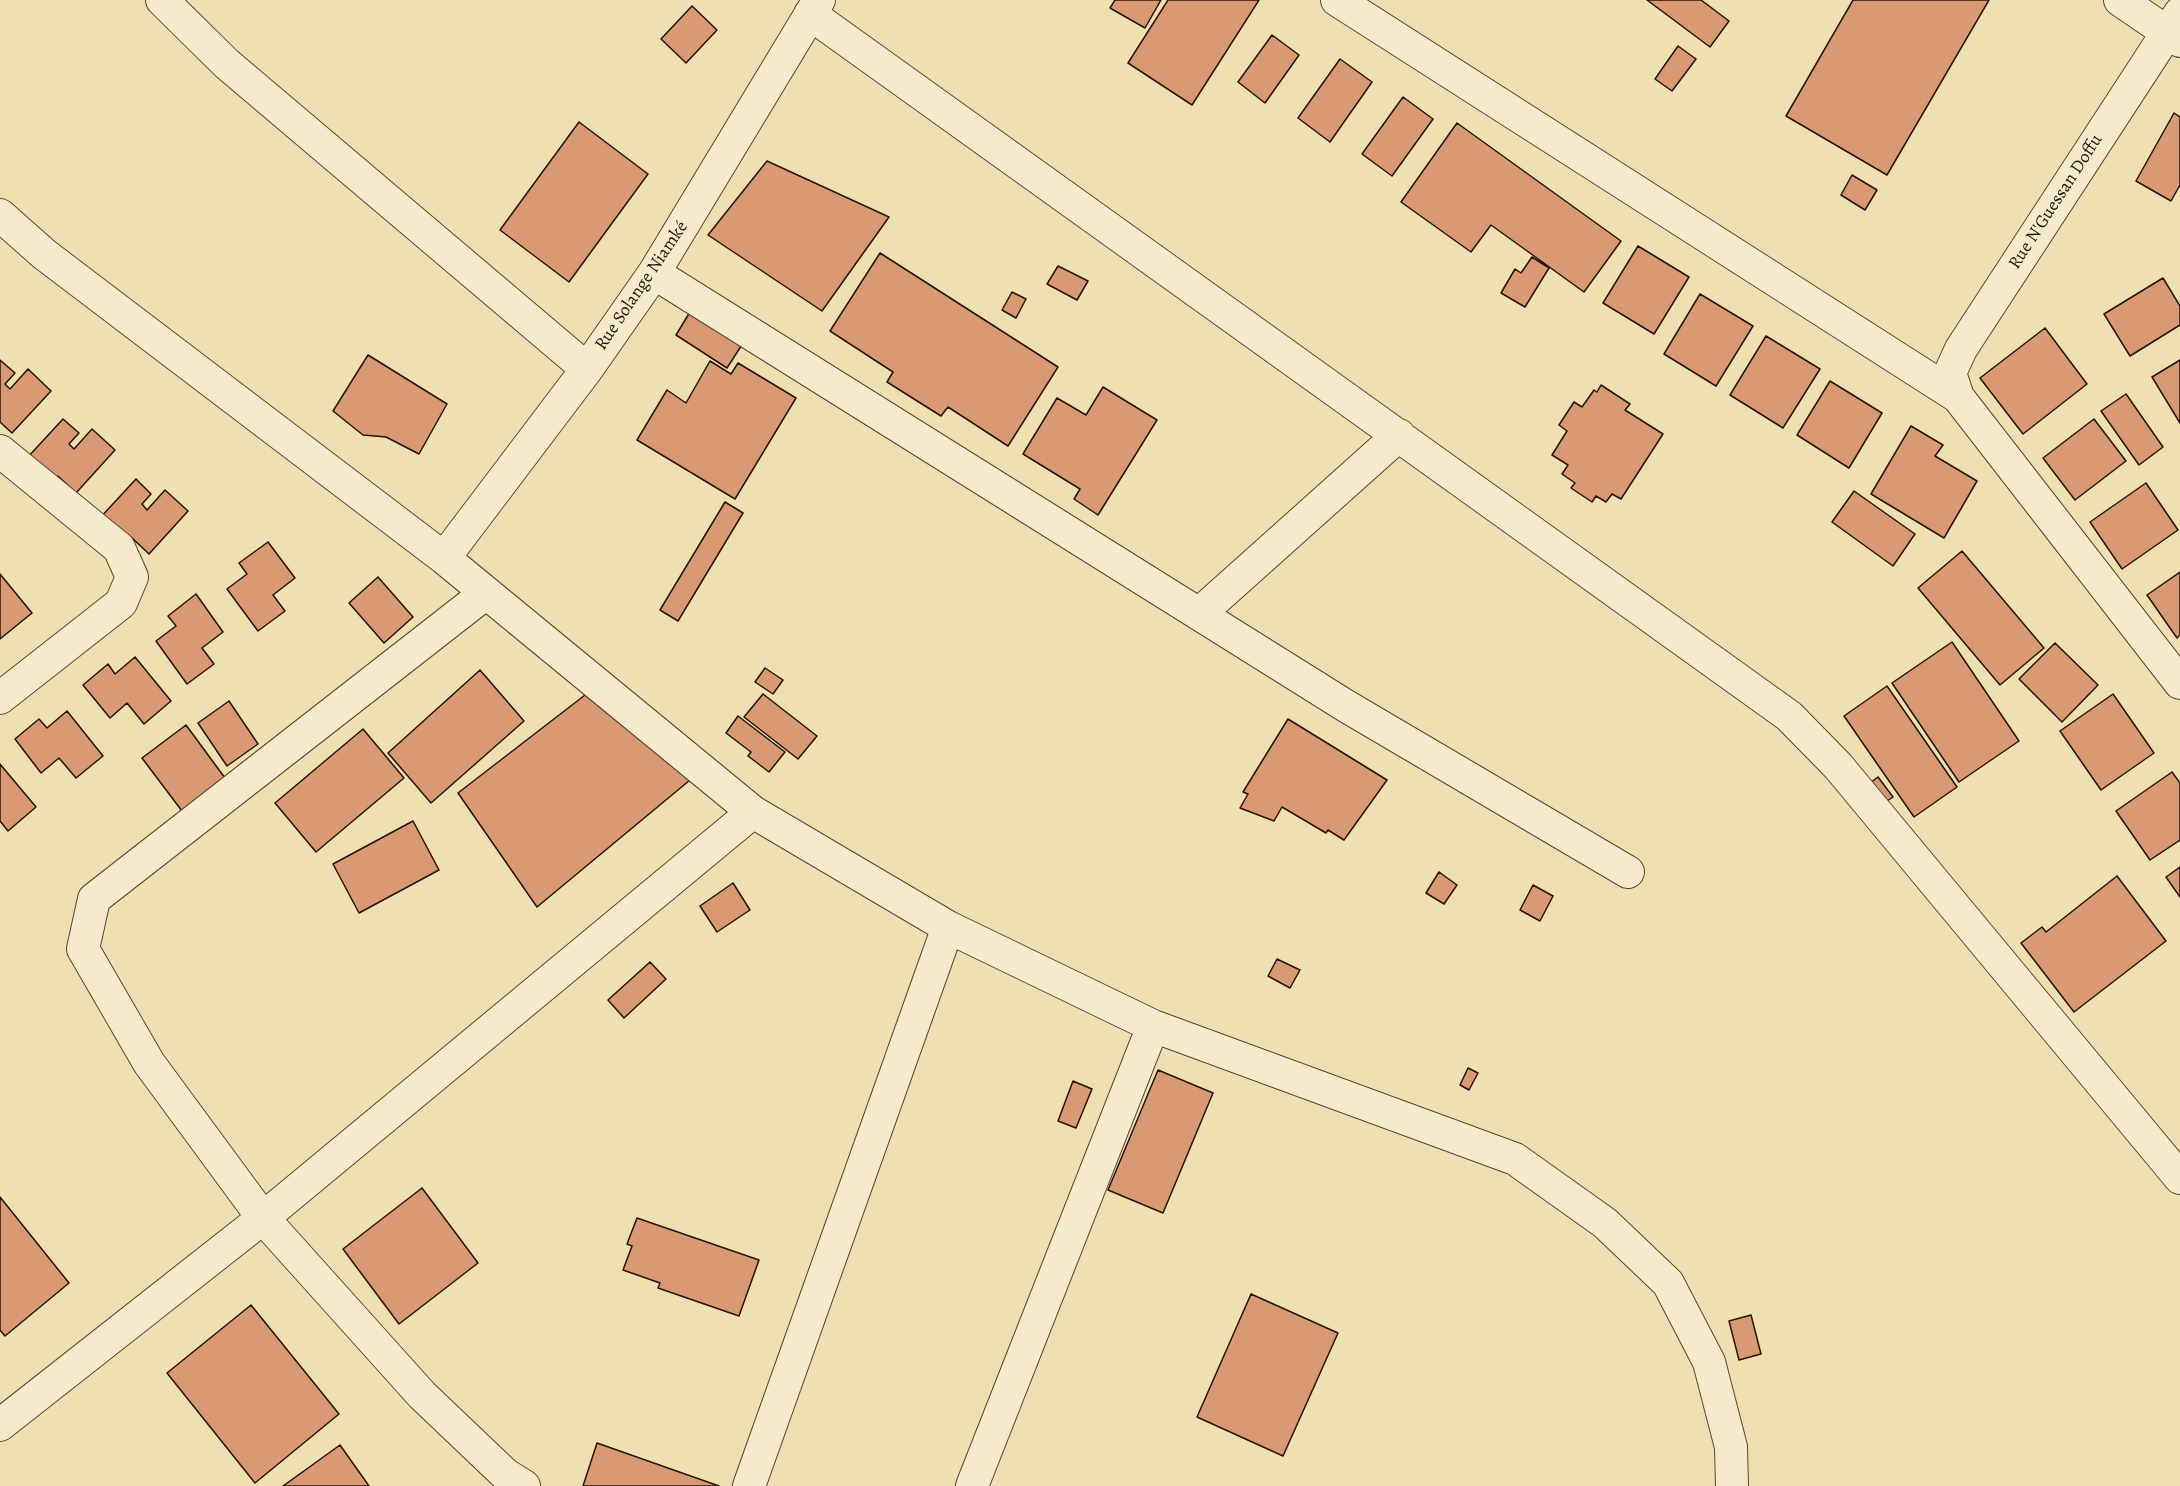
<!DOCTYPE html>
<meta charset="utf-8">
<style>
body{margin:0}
canvas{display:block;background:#efe0b1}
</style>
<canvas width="2180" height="1486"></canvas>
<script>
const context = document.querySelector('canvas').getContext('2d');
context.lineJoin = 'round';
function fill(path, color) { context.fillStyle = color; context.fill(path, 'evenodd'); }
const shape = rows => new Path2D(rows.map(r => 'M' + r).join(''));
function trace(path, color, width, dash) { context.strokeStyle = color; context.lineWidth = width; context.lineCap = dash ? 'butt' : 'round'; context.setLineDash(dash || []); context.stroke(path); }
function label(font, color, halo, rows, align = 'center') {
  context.font = font + ' Alegreya,serif'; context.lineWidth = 4.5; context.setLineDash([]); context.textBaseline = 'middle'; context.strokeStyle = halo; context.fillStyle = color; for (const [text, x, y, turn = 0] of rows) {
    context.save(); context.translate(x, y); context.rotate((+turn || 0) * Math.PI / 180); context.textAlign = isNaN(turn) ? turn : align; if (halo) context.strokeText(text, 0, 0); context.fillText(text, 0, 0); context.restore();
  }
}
const building = shape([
 [1115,0,1161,0,1145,28,1110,8,1115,0],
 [1168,0,1259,0,1192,105,1128,63,1168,0],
 [1647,0,1701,0,1729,21,1710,47,1647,0],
 [1853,0,1989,0,1887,175,1786,116,1853,0],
 [692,6,717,30,686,63,661,39,692,6],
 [1272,35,1299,55,1265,103,1238,82,1272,35],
 [1678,46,1696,59,1672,91,1655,79,1678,46],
 [1340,59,1372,82,1330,142,1298,118,1340,59],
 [1403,97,1433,119,1392,176,1362,154,1403,97],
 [2174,113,2180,117,2180,185,2171,201,2136,181,2174,113],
 [579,122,648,174,569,282,500,230,579,122],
 [1457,123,1621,241,1584,292,1491,225,1471,252,1401,202,1457,123],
 [767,161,889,217,822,311,708,235,767,161],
 [1852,175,1877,190,1865,210,1841,195,1852,175],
 [1638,246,1689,277,1654,334,1603,303,1638,246],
 [880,253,1058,367,1008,446,948,407,941,416,887,382,893,372,830,331,880,253],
 [1532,257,1549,268,1525,307,1501,293,1515,269,1521,273,1532,257],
 [1058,266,1088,281,1077,300,1047,284,1058,266],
 [2163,278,2180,306,2180,325,2130,356,2104,314,2163,278],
 [1012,292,1026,299,1016,318,1002,310,1012,292],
 [1700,294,1753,326,1716,386,1664,354,1700,294],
 [693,307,745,340,727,368,676,335,693,307],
 [2045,328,2087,384,2023,434,1980,378,2045,328],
 [1766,336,1820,369,1783,428,1730,395,1766,336],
 [368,355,447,404,419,454,386,437,363,435,333,411,368,355],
 [0,360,15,373,5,384,10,389,28,369,51,391,12,433,0,422,0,360],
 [2180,360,2180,423,2152,377,2180,360],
 [710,361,731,374,738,363,796,398,735,499,637,440,667,390,686,403,710,361],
 [1830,381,1882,413,1849,468,1797,435,1830,381],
 [1601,385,1630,404,1625,410,1663,434,1621,499,1612,494,1606,502,1596,496,1592,502,1571,488,1575,483,1562,474,1568,465,1552,455,1567,431,1559,425,1574,402,1582,407,1594,390,1597,392,1601,385],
 [1103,387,1157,420,1098,515,1074,499,1080,489,1023,454,1057,398,1086,415,1103,387],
 [2126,394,2163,447,2139,465,2101,411,2126,394],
 [63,419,79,433,69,444,74,449,92,429,115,450,76,493,58,476,53,482,27,458,63,419],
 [2094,419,2126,461,2075,500,2043,458,2094,419],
 [1911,426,1943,445,1935,456,1977,481,1944,538,1871,494,1911,426],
 [136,479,151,494,142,504,147,510,165,490,188,511,149,554,131,537,125,543,99,519,136,479],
 [2146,483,2178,530,2122,569,2090,522,2146,483],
 [1854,491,1915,534,1893,566,1832,522,1854,491],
 [725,502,743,513,678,621,660,610,725,502],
 [268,542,295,578,273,595,285,611,258,631,227,589,247,574,239,563,268,542],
 [1962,551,2044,648,2000,685,1918,588,1962,551],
 [2180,572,2180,635,2177,638,2147,595,2180,572],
 [0,574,32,613,0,639,0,574],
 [378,577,413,617,384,643,349,603,378,577],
 [196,594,223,632,202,648,214,664,187,684,156,641,176,626,168,616,196,594],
 [1952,642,2019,741,1959,782,1892,683,1952,642],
 [2055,643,2098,685,2062,722,2019,679,2055,643],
 [135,657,171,701,144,724,127,703,110,718,83,685,108,664,115,674,135,657],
 [765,668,783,680,773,694,755,682,765,668],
 [480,670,524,721,431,803,388,753,480,670],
 [1887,686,1957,787,1914,817,1844,716,1887,686],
 [763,694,817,736,798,759,744,717,763,694],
 [2113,694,2154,753,2101,790,2060,731,2113,694],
 [585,695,690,780,537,907,458,793,585,695],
 [229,701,258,744,227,766,198,723,229,701],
 [67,711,103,756,76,778,59,758,41,773,15,739,39,719,47,728,67,711],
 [738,716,785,752,769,772,748,756,751,752,726,733,738,716],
 [1288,719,1387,780,1344,840,1328,830,1326,833,1282,807,1274,821,1240,808,1248,794,1243,792,1288,719],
 [186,725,225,778,182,811,142,758,186,725],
 [363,729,404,778,316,852,275,803,363,729],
 [0,764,36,807,8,831,0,821,0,764],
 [2172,772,2180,783,2180,840,2150,860,2116,811,2172,772],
 [1878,777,1893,797,1880,806,1866,786,1878,777],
 [413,821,439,870,359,913,333,864,413,821],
 [2180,867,2180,897,2166,877,2180,867],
 [1439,872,1457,885,1444,904,1426,893,1439,872],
 [2117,876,2166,941,2074,1012,2021,943,2042,927,2046,932,2117,876],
 [733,883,750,910,717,932,700,906,733,883],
 [1533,885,1553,896,1540,921,1520,910,1533,885],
 [1277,959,1300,970,1290,988,1268,976,1277,959],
 [650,962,666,979,624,1018,608,1000,650,962],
 [1468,1068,1478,1073,1469,1090,1460,1085,1468,1068],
 [1158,1070,1213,1093,1163,1213,1108,1190,1158,1070],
 [1073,1081,1092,1089,1076,1128,1058,1121,1073,1081],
 [422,1188,478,1263,399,1324,343,1249,422,1188],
 [0,1197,69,1283,5,1336,0,1330,0,1197],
 [637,1218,759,1260,739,1316,658,1288,660,1283,623,1270,632,1246,627,1244,637,1218],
 [1251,1294,1338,1333,1283,1456,1197,1417,1251,1294],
 [251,1305,339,1414,255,1483,167,1373,251,1305],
 [1751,1315,1761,1354,1739,1360,1729,1321,1751,1315],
 [597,1443,719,1486,583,1486,597,1443],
 [340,1445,369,1486,283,1486,340,1445]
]);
fill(building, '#d99973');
trace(building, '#25130c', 1.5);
const street = shape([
 [162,0,227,64,587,369],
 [1337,0,1958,397,2180,683],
 [2120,0,2180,41],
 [810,14,1789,716,1838,766,2180,1178],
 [0,215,44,254,444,558,753,812,948,927,1153,1026,1515,1159,1605,1223,1668,1283,1709,1362,1731,1447,1732,1486],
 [654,273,1346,706,1628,872],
 [1958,397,1950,373,1961,349,2180,13],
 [0,451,119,548,132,577,121,603,0,698],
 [444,558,587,369,654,273,819,0],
 [486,593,94,899,83,949,149,1063,263,1218,422,1395,505,1474,524,1486],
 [1199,614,1399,435],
 [0,1425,263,1218,753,812],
 [749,1486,948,927],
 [972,1486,1153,1026]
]);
trace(street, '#584635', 34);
trace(street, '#f5ebcc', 32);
label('18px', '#25130c', '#f5ebcc', [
 ["Rue N'Guessan Doffu",2056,202,-57],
 ["Rue Solange Niamké",642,286,-56]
]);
</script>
